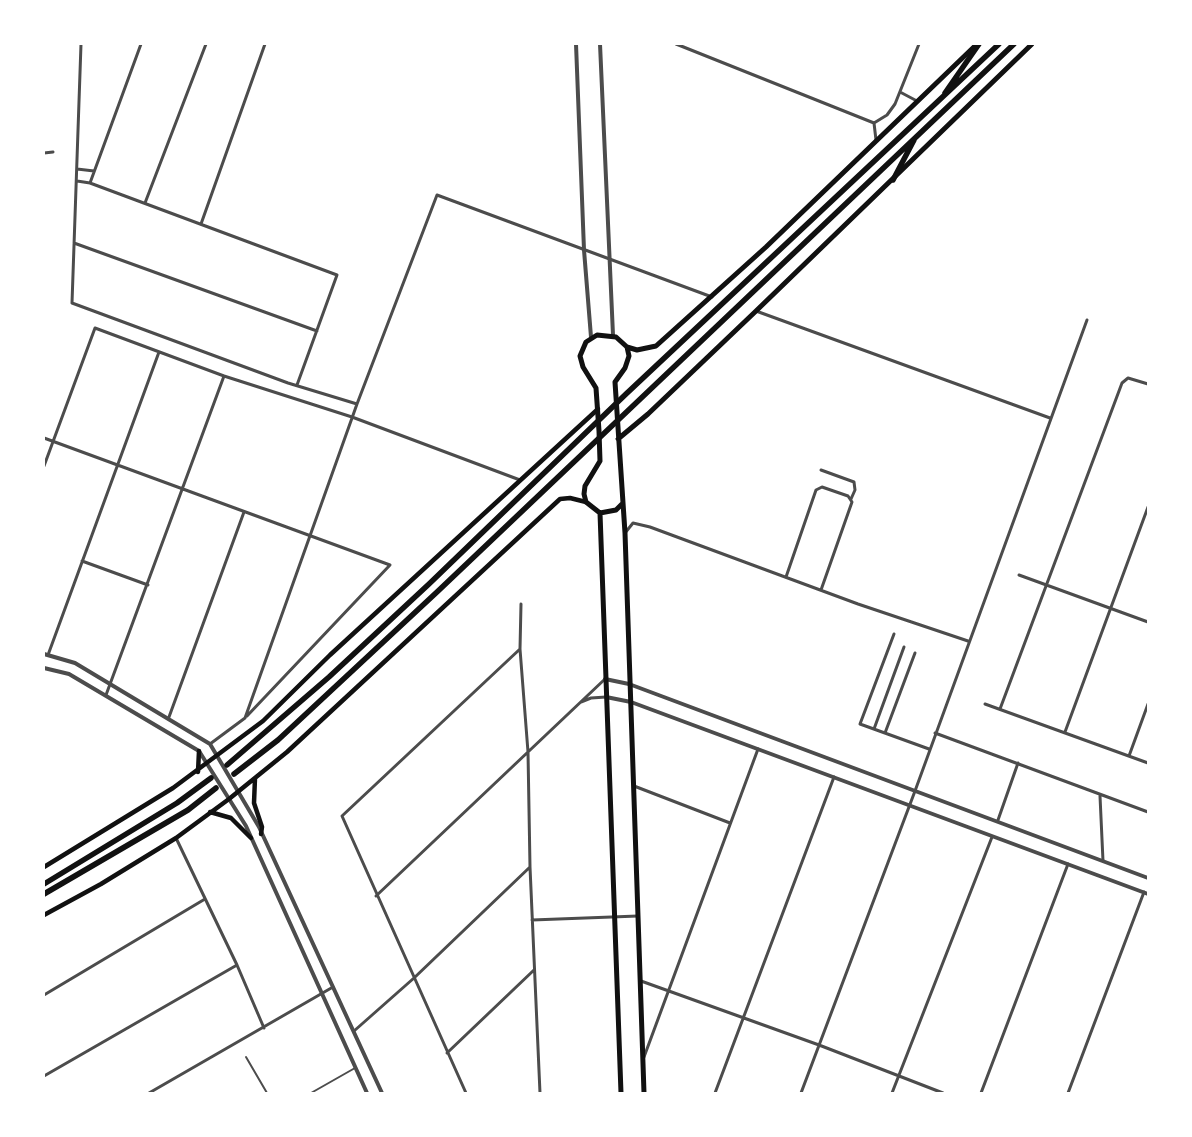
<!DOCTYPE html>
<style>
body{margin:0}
#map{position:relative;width:1192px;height:1137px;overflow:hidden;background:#fff;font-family:"Asap Condensed",sans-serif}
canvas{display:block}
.frame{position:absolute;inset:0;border:45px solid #fff;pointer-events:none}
</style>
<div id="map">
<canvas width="1192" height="1137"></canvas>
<div class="frame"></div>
</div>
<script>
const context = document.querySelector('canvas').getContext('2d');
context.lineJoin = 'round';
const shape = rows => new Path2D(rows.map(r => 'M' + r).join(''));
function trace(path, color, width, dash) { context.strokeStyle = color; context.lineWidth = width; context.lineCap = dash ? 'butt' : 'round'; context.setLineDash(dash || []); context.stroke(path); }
trace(shape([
 [246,1057,267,1093],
 [311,1093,355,1068]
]), '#4c4c4c', 2);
trace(shape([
 [81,44,72,303,288,383,357,404],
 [676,44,874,123],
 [900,92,917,101],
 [874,123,887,115,895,104,919,44],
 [874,123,876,140],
 [44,153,53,152],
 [77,169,94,171],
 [77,181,90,183,337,275,297,385],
 [90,183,141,44],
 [145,203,206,44],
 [201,224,265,44],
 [74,243,317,331],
 [756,311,1050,418],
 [44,438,390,565,247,716],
 [44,466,95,328,224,376,352,417,520,480],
 [821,470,854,482,855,490,851,499],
 [625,533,633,523,650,527,858,604,968,641],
 [82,561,148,585],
 [1019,575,1148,622],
 [786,577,816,490,822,487,848,496,852,502,821,590],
 [521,604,520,649,528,752,530,867,540,1093],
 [894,634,860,724,929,749],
 [48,655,159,352],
 [106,695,224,376],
 [581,702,591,698,606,697],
 [985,704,1148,763],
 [1000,709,1122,383,1128,378,1148,384],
 [169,717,244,512],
 [874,729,904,647],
 [1065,732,1148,507],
 [885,733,915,653],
 [935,733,1148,812],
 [210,744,245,718,357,404,437,195,712,297],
 [1129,756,1148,704],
 [634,786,730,823],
 [1100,796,1103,861],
 [998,820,1018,763],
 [176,838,237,965,264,1028],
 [376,896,605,679],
 [532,920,638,916],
 [641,981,819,1045,943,1093],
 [44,995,205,899],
 [354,1031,414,978,530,867],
 [447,1053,534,970],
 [644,1057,758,749],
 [44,1076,237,965],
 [149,1093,333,987],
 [466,1093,342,816,520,649],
 [715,1093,834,777],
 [801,1093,915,791,1087,320],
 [892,1093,992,837],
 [981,1093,1068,864],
 [1068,1093,1144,892]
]), '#4c4c4c', 3);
trace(shape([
 [576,44,584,250,591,337],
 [600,44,613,335],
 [44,654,75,663,210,744,259,827,382,1093],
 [44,668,69,674,199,751,246,826,367,1093],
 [605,679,629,684,1148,878],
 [606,697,631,702,1148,894]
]), '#4c4c4c', 4);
trace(shape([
 [198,772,199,751],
 [255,778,254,803,262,827,261,834],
 [210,812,231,818,251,838],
 [44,867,173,788,263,721,330,655,598,409],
 [44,915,101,884,176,838,229,799,287,752,560,499,570,498,586,502]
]), '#111', 4.5);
trace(shape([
 [627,347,637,350,656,346,766,247,977,44],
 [618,439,648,414,756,311,1032,44],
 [622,504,616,510,600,513,586,502,584,494,585,486,600,461,599,431,596,388,583,367,580,356,586,342,597,335,616,337,627,347,629,356,625,368,615,382,625,533,644,1093],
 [600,513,621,1093]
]), '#111', 5);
trace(shape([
 [945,93,979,44],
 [893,180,914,140],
 [227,765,329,677,429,584,626,394,999,44],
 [234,774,278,740,437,592,1014,44],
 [44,884,177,803,211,778],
 [44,894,188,810,216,788]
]), '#111', 5.5);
</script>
